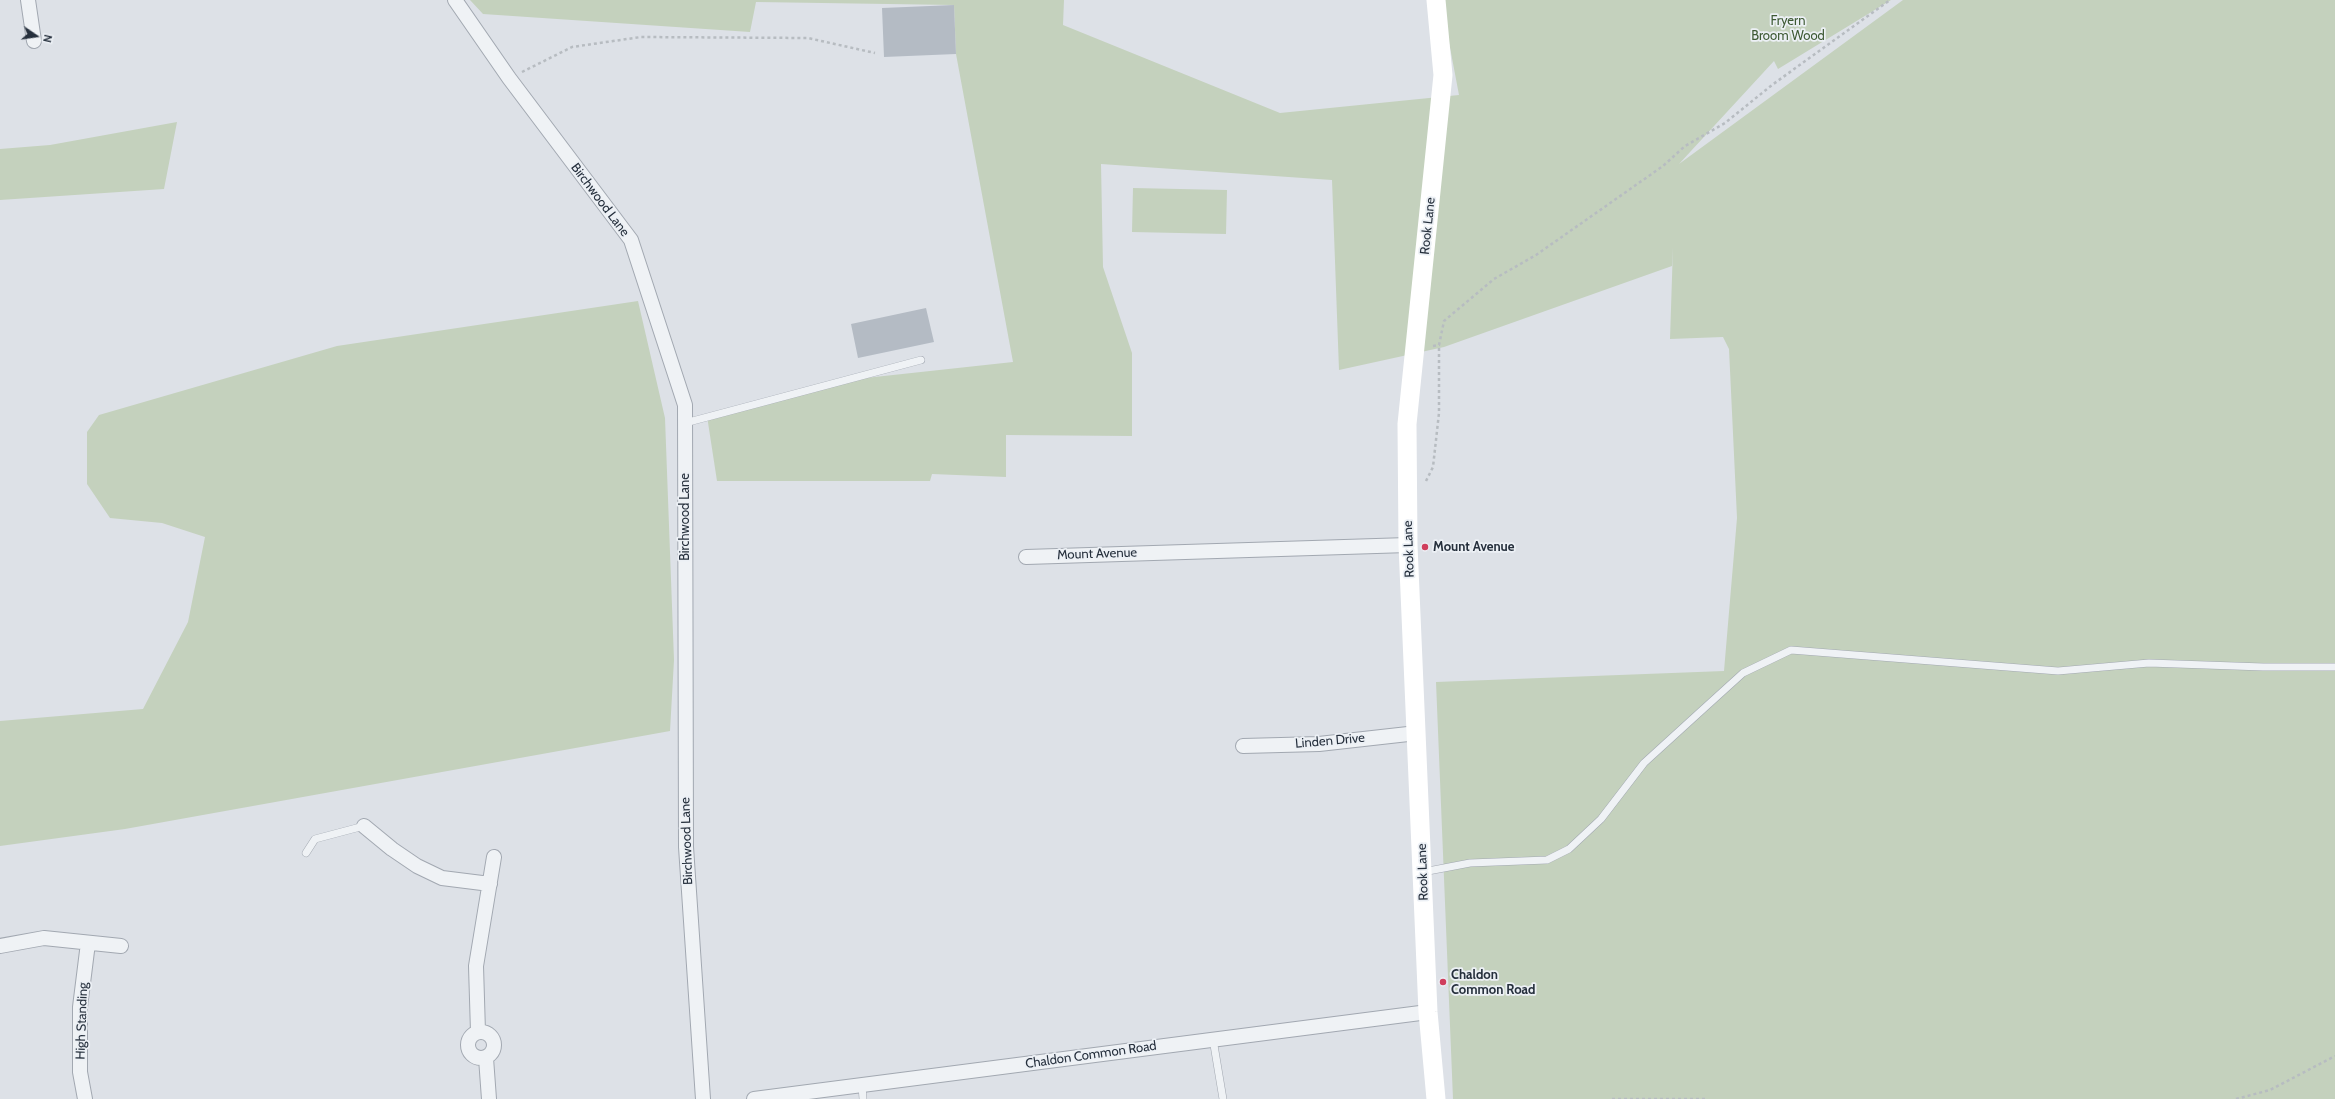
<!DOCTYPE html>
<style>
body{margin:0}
#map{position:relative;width:2335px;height:1099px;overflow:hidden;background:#dde1e7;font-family:Cabin,sans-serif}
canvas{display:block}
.north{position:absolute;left:16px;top:16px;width:40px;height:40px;-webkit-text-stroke:3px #ecf0f5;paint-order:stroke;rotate:103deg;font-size:11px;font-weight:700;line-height:16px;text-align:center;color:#26303d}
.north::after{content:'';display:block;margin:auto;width:14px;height:18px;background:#26303d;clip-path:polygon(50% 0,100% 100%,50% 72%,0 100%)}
</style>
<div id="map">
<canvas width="2335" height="1099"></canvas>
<div class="north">N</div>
</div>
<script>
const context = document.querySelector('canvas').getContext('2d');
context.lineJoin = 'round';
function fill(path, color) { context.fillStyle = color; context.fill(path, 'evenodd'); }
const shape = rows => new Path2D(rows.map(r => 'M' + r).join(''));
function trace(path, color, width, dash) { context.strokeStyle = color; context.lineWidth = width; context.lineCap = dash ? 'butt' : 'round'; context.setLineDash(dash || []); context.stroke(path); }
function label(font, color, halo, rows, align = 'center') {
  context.font = font + ' Cabin,sans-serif'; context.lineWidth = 3.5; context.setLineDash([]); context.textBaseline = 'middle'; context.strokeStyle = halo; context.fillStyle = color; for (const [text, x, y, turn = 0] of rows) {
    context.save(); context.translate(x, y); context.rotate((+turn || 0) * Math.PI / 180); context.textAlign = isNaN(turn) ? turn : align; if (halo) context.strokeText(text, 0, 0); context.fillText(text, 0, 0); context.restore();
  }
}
fill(shape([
 [470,0,1064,0,1063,25,1280,113,1459,95,1441,0,1891,0,1778,69,1774,61,1679,164,1903,0,2335,0,2335,1099,1453,1099,1436,682,1724,671,1737,518,1729,349,1723,337,1670,339,1673,247,1672,266,1444,347,1339,370,1332,180,1101,164,1103,267,1132,353,1132,436,1006,435,1006,477,932,474,930,481,717,481,707,416,847,380,1013,362,956,54,954,5,756,2,750,32,483,14],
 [177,122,164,189,0,200,0,149,50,145],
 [1133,188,1227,190,1226,234,1132,232],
 [638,301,665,418,674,660,670,731,125,829,0,846,0,721,143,709,188,622,205,537,162,523,110,518,87,484,87,432,99,415,337,346]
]), '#c4d1bd');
fill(shape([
 [954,5,956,54,884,57,882,8],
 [926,308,934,342,858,358,851,324]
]), '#b4bbc4');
const lane = shape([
 [685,423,921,360],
 [306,853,315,839,364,826],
 [1423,872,1470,863,1547,860,1569,849,1601,819,1644,763,1700,712,1743,673,1791,650,2058,671,2149,663,2263,667,2335,667],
 [1213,1039,1223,1099],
 [862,1086,863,1099]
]);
const street = shape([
 [28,0,34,41],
 [455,0,509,78,631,240,685,405,686,847,703,1099],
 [1026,557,1408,545],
 [1243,746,1319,744,1417,733],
 [364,826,392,849,417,866,442,878,490,884],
 [0,946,44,938,121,946],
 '468 1045a13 13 0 1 1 26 0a13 13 0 1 1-26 0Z',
 [478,1032,476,966,494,857],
 [486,1058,489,1099],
 [85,1099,80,1072,80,1007,88,943],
 [754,1099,1428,1012]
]);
trace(lane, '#a2a8b1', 8);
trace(street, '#a2a8b1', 16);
trace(shape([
 [522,72,572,47,641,37,808,38,875,53],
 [1433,346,1439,345,1444,321,1494,279,1536,255,1663,166,1685,146,1725,123,1772,85,1890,0],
 [1426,481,1433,467,1439,413,1439,345],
 [1612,1099,1708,1099],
 [2236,1099,2270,1090,2335,1056]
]), '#b7bcc1', 2.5, [3, 3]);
trace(lane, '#eff2f5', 7);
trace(street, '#eff2f5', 14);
trace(shape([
 [1436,1099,1428,1012,1408,545,1407,424,1443,75,1436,0]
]), '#fff', 19);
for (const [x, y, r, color] of [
 [1425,547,4,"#d03e5d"],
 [1443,982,4,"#d03e5d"]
]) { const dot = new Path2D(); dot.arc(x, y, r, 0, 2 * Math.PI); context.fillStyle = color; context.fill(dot); trace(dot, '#ecf0f5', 1.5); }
label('13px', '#3d5933', '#ecf0f5', [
 ["Fryern",1788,21],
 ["Broom Wood",1788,36]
]);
label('13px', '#26303d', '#ecf0f5', [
 ["Birchwood Lane",600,200,53],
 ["Rook Lane",1428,226,-84],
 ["Birchwood Lane",685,517,-90],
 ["Rook Lane",1409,549,-92],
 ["Mount Avenue",1097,554,-2],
 ["Linden Drive",1330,741,-5],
 ["Birchwood Lane",687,841,-92],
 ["Rook Lane",1423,872,-92],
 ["High Standing",82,1021,-88],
 ["Chaldon Common Road",1091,1055,-8]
]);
label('bold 13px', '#26303d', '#ecf0f5', [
 ["Mount Avenue",1433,547],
 ["Chaldon",1451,975],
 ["Common Road",1451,990]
], 'left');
</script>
